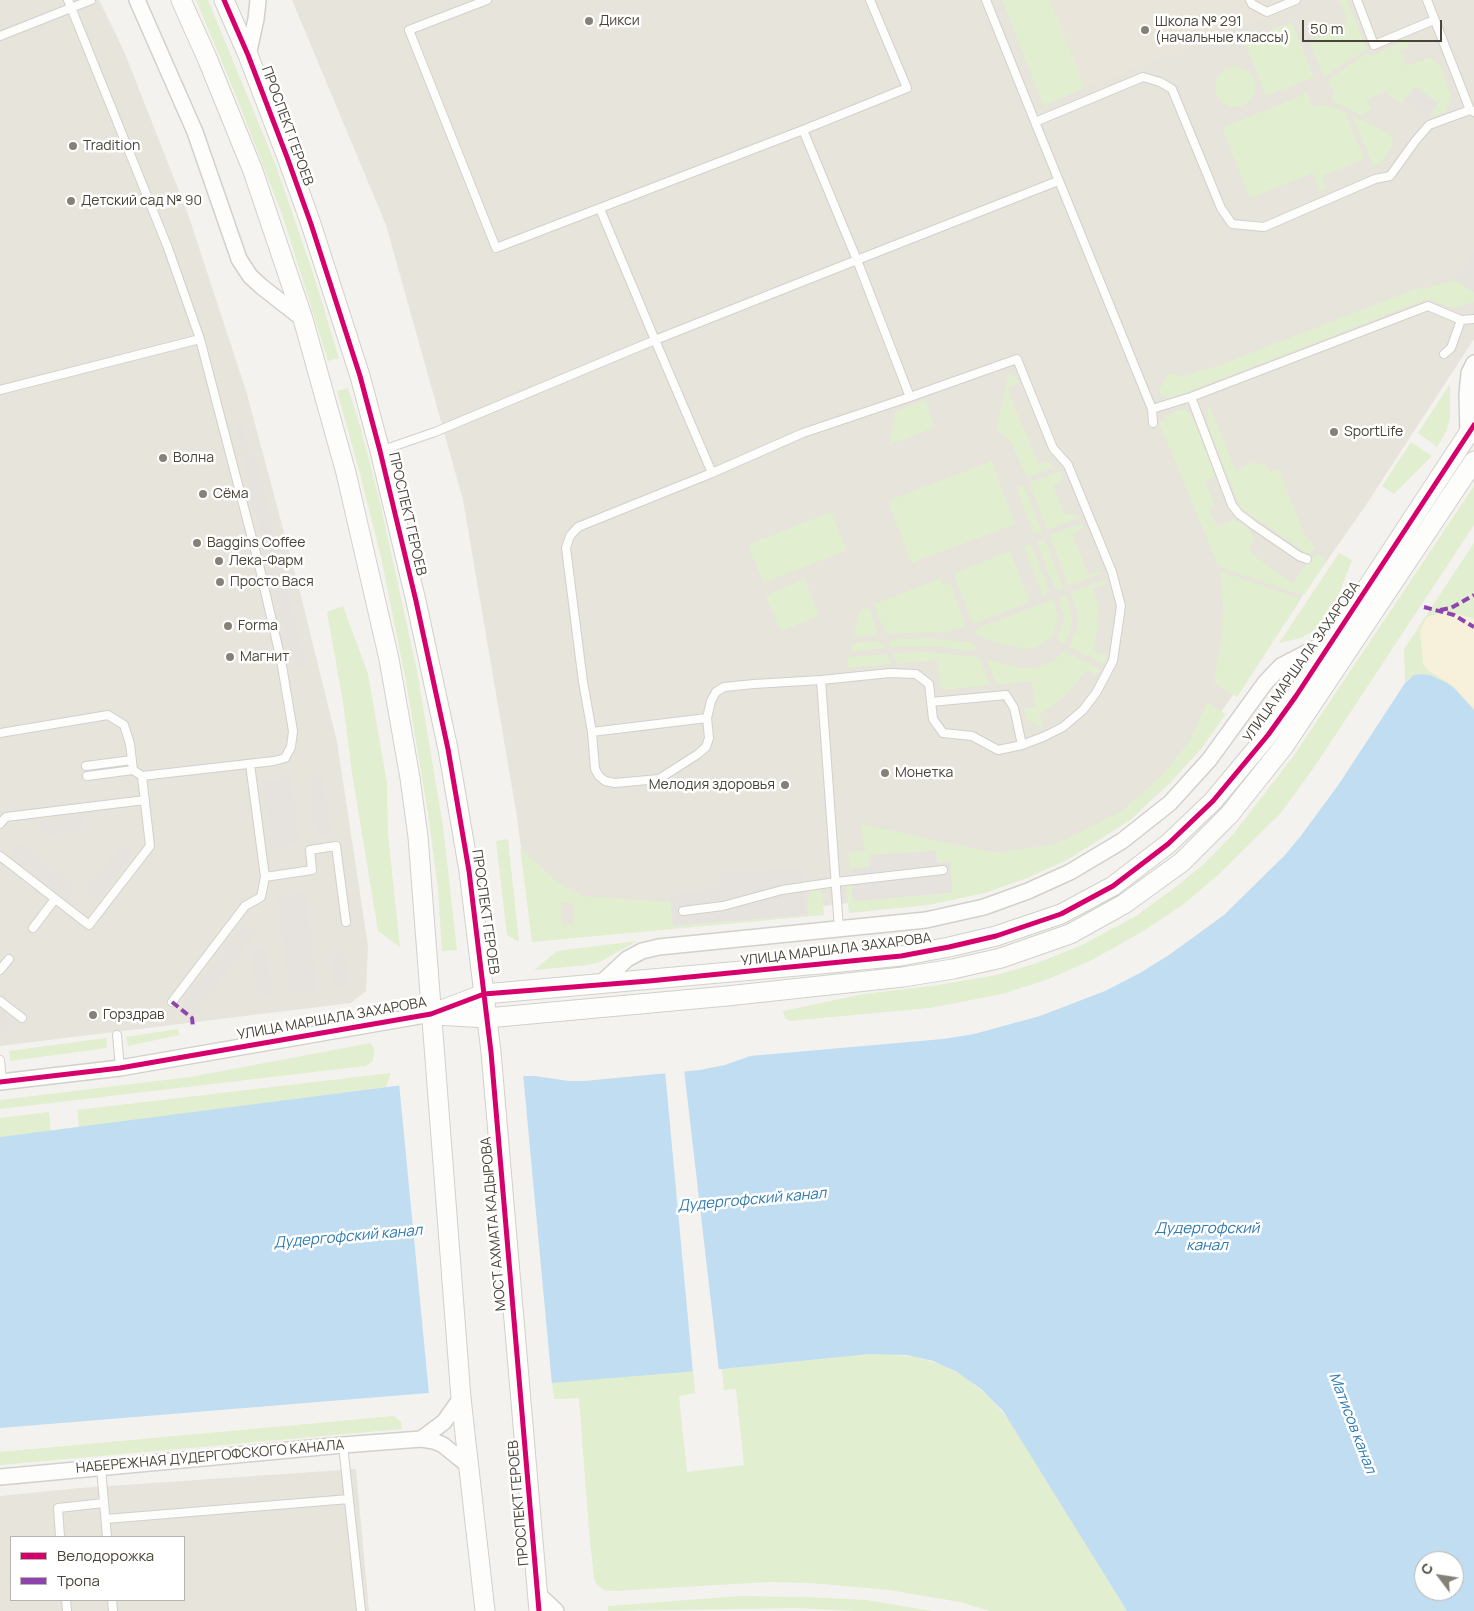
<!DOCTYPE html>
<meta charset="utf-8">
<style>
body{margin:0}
#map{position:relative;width:1474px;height:1611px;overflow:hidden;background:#f4f2ee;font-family:Manrope,sans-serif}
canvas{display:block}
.legend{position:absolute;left:10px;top:1536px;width:175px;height:65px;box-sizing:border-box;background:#fff;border:1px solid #b7b4b0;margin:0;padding:6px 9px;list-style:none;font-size:15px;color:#4b4439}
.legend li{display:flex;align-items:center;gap:10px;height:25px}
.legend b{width:25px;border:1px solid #b7b4b0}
.north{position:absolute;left:1414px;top:1551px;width:50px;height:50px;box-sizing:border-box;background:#fff;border:1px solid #b7b4b0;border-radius:50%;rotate:301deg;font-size:14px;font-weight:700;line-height:20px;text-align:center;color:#4b4439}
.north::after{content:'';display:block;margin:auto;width:18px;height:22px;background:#868178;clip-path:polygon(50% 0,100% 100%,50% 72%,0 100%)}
.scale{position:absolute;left:1302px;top:20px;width:140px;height:22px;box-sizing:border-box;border:2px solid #4b4439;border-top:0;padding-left:6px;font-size:15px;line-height:18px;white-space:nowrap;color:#4b4439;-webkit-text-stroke:4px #fff;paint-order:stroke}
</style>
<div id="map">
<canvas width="1474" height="1611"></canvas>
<ul class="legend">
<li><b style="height:6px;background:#d6006c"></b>Велодорожка</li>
<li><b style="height:6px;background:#8e44ad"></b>Тропа</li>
</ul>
<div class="north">С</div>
<div class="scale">50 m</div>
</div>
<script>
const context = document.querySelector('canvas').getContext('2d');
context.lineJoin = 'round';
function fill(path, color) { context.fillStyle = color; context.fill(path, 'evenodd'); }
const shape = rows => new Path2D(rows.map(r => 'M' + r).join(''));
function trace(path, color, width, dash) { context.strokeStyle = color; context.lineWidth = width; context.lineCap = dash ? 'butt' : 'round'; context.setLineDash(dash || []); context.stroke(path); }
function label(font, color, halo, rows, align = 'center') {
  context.font = font + ' Manrope,sans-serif'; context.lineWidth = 5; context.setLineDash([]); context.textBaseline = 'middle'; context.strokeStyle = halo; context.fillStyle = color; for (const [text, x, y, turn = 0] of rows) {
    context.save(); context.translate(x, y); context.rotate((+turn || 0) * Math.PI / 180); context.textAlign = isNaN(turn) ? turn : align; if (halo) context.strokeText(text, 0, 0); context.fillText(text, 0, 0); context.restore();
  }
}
fill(shape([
 [0,0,99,0,124,51,188,214,247,394,300,592,337,742,368,946,366,991,351,1003,0,1046],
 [292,0,1474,0,1474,339,1366,505,1221,712,1155,784,1121,813,972,889,533,939,517,817,463,500,386,225],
 [356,1469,369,1611,0,1611,0,1496,80,1488],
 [11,1537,184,1537,184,1600,11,1600]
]), '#e7e4dc');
fill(shape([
 [1050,0,1307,0,1085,88]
]), '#eae5da');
fill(shape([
 [196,0,208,0,275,163,314,276,339,358,328,361,283,217,236,96],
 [1002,0,1050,0,1085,88,1043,105],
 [1339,0,1347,0,1367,49,1324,77,1309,41,1348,23],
 [1292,22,1314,77,1266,96,1244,41],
 [1407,40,1408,43,1407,48,1400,51,1406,66,1429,58,1434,59,1440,65,1451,97,1446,112,1429,116,1438,103,1415,87,1403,102,1400,102,1390,96,1387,90,1366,101,1372,109,1361,115,1332,101,1333,92,1328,80,1368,53,1370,56],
 '1215 87a20 20 0 1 1 40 0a20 20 0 1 1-40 0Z',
 [1306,91,1312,107,1327,105,1345,112,1364,159,1322,176,1326,189,1319,192,1313,173,1250,198,1222,128,1303,95,1303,93],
 [1352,116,1389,133,1394,143,1381,163,1373,166],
 [1455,280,1474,292,1474,302,1450,308,1429,299,1398,310,1394,310,1394,312,1171,398,1161,396,1159,390,1168,374,1186,376,1202,370,1217,366,1418,288,1422,289],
 [1008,375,1014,376,1018,380,1018,384,1007,389,1039,464,1047,461,1055,467,1027,478,1011,443,1006,437,996,430],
 [1450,384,1450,418,1447,430,1437,447,1418,433],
 [348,388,361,429,379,498,417,671,443,826,457,950,442,951,438,889,428,813,406,682,381,557,359,470,337,391],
 [925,400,935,427,889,445,896,411],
 [1209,404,1235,469,1255,462,1257,465,1265,462,1270,472,1279,469,1304,533,1316,548,1308,554,1242,509,1239,505,1208,426,1207,413],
 [1185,409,1191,414,1193,419,1216,476,1205,481,1215,506,1209,509,1217,526,1234,520,1237,522,1238,521,1249,529,1254,538,1249,552,1293,583,1309,560,1320,553,1326,561,1305,594,1298,594,1222,568,1218,565,1159,423,1166,420,1164,416],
 [1411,442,1432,456,1394,494,1382,486],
 [992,461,1015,524,911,563,888,501],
 [1060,471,1062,474,1062,480,1053,485,1065,515,1077,514,1080,517,1047,530,1029,483],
 [1024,486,1042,532,1036,534,1033,532,1017,490,1019,487],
 [1474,486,1474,525,1315,766,1280,814,1217,876,1184,904,1145,930,1092,960,1046,980,1002,994,930,1008,789,1021,785,1018,783,1011,864,994,932,986,997,975,1037,963,1082,945,1136,916,1173,889,1205,863,1234,833,1295,754],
 [831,512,847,550,763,583,748,545],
 [1083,523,1084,527,1082,529,1072,534,1089,575,1098,571,1102,573,1069,586,1049,535],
 [1044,538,1064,589,1057,590,1054,587,1037,543,1039,540],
 [1474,543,1474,710,1455,689,1430,675,1422,674,1409,679,1405,683,1404,649],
 [1030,544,1032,546,1049,590,1047,595,1043,596,1023,546],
 [1010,551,1030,602,973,624,953,574],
 [1339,553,1352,560,1337,599,1329,613,1317,628,1301,638,1279,643],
 [1220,571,1301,599,1237,697,1214,683,1222,633,1223,604],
 [805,579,819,616,781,631,766,597,767,595],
 [940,579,943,584,950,583,965,623,965,626,946,632,887,634,885,633,874,604],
 [1104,580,1105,583,1103,585,1093,589,1097,599,1099,612,1094,651,1105,655,1106,658,1103,664,1069,647,1077,629,1078,616,1071,592],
 [1066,594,1071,610,1072,621,1069,634,1063,644,1057,640,1064,619,1059,599],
 [1051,600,1054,601,1057,613,1057,624,1051,638,1038,646,1034,648,1022,648,992,641,977,635,976,631,978,628],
 [343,606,368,674,387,783,388,834,400,947,378,931,352,773,343,702,327,612],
 [863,608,868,608,870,611,878,632,877,635,856,637,854,634,858,614],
 [923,638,971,642,974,645,976,651,941,647,891,647,889,643,892,639],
 [880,641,882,642,885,648,851,651,852,645,855,643],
 [1064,651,1101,670,1096,675,1087,670,1068,693,1051,707,1039,714,1044,724,1043,727,1039,727,1026,719,1024,708,1035,707,1032,681,997,685,986,659,1019,668,1034,668,1052,662],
 [928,652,979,657,990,685,944,690,941,688,937,660,897,664,893,653],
 [887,654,891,664,847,668,848,657],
 [1207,703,1226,714,1201,749,1171,782,1130,820,1069,859,1027,878,985,893,928,905,849,913,846,887,849,883,853,883,853,901,952,893,950,862,937,863,869,855,870,867,850,869,848,853,865,850,860,824,986,851,999,852,1053,845,1085,830,1123,810,1162,775,1190,740],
 [508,839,519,942,507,935,496,841],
 [520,848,556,881,581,896,671,902,673,926,807,915,807,904,812,886,821,886,822,889,824,915,532,942],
 [561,903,573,903,574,924,562,925],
 [637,941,600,962,588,965,534,970,557,951],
 [178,1029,179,1035,128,1046,126,1037],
 [106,1038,107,1048,10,1061,9,1051],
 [371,1043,374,1050,373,1061,365,1066,0,1109,0,1100,190,1077],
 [391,1073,386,1087,79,1128,77,1110],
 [49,1112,51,1131,0,1137,0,1118],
 [878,1353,915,1357,940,1364,965,1377,989,1397,1009,1420,1127,1611,990,1611,960,1602,889,1590,811,1583,770,1582,613,1591,604,1590,597,1585,594,1578,589,1531,579,1398,554,1399,552,1382,693,1370,695,1393,679,1396,687,1472,744,1465,736,1389,724,1390,722,1369],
 [394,1416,401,1422,402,1429,0,1465,0,1452],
 [740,1596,806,1597,866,1600,932,1611,854,1611,798,1608,608,1611,608,1606]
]), '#e1eecf');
fill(shape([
 [1443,612,1452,612,1474,619,1474,709,1453,686,1429,671,1423,664,1420,632,1423,624,1427,617]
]), '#f7f0da');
fill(shape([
 [1415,87,1438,103,1429,116,1406,99],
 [1474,251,1474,292,1455,280],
 [242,421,250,455,255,454,306,666,293,669,234,423],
 [291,777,300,844,271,848,262,780],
 [323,777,331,834,316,836,309,779],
 [84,815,86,830,42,836,40,821],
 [19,843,77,888,68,900,10,854],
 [122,844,133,853,97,900,85,891],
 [936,851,937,863,950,862,952,893,853,901,850,869,870,867,869,855],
 [803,867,808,915,673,926,670,895,722,888,721,873],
 [306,892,318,991,289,994,277,896],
 [244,924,256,933,191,1018,179,1009],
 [266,947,273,997,258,998,251,949],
 [345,952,350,987,335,989,330,954],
 [0,1012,16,1024,6,1036,0,1031]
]), '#e6e3df');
fill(shape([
 [1422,674,1430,675,1447,683,1455,689,1474,710,1474,1611,1127,1611,1003,1411,981,1389,957,1372,933,1361,906,1355,869,1354,722,1369,0,1428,0,1137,395,1086,521,1076,535,1076,569,1081,584,1081,700,1070,725,1065,750,1056,943,1039,974,1034,1040,1016,1105,991,1140,973,1169,955,1224,915,1284,856,1300,837,1339,784,1405,683,1414,675],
 [1424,1561,1454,1561,1454,1591,1424,1591]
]), '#c0ddf1');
fill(shape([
 [684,1069,719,1371,693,1373,665,1071],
 [523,1073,552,1385,429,1394,399,1083]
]), '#f4f2ee');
const service = shape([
 [487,0,409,30,496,248,803,130,907,88,870,0],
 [986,0,1035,122],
 [1250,0,1252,4,1267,12,1296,0],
 [1357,0,1374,45,1434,20],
 [1427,0,1470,110,1474,112],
 [0,36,91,0],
 [600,209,655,340,857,260,803,130],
 [1444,354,1451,348,1461,320],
 [0,390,200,339],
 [1191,397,1232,505,1239,514,1255,526,1299,556,1307,559],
 [1152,409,1191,397,1428,306,1461,320,1474,319],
 [1153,423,1152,409,1035,122,1143,77,1160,82,1172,89,1221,208,1232,224,1264,227,1375,179,1390,176,1416,140,1429,125,1470,110],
 [380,451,435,432,655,340,712,473,578,527,570,536,566,548,583,682,592,732,595,769,599,776,605,781,615,783,659,779,698,754,706,747,709,738,707,718,711,701,716,692,724,687,754,684,821,680,890,673,916,674,929,684,933,719,943,733,972,736,998,750,1022,745,1043,737,1063,727,1083,710,1096,693,1113,661,1121,606,1112,572,1068,465,1053,448,1017,359,910,397,857,260,1058,181],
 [712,473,803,433,910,397],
 [821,680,839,929],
 [931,702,1006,695,1014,708,1022,745],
 [592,732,707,718],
 [0,733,108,715,124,725,130,744,133,770,142,776,274,761,285,758,291,747,293,731,281,660,259,565,200,339,168,248,68,0],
 [86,766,132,760],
 [87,776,133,770],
 [0,824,6,817,145,800],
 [0,856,89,925,150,846,142,776],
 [265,877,312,870,310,850,336,846,346,922],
 [683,911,723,906,782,890,836,882,943,870],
 [33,928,55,899],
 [0,970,9,959],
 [0,1001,22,1018],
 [172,1002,245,906,261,897,265,877,250,764],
 [117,1035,120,1068],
 [0,1060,2,1081],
 [343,1445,361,1611],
 [101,1468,107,1537],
 [106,1519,349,1499],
 [60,1537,58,1508,104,1503],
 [66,1600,67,1611],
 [112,1600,113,1611]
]);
const minor = shape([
 [137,0,195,132,239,259,250,276,262,287,303,319],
 [248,55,256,19,258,0],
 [1468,434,1467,395,1469,373,1474,363],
 [599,985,627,959,642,951,659,947,926,920,984,907,1028,891,1070,872,1122,841,1170,803,1209,760,1265,683,1281,666,1333,639],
 [0,1082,120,1068,431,1014],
 [421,1439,444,1422,461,1398],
 [0,1477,343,1445,421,1439,434,1441,443,1445,469,1466],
 [538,1594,556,1611]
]);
const tertiary = shape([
 [181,0,207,58,253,171,303,319,346,473,389,659,410,778,418,837,461,1398,485,1611],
 [224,0,248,55,287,157,311,224,360,376,380,451,416,601,448,749,469,871,491,1052,539,1611],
 [431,1014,484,994,831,963,901,956,949,947,996,936,1061,914,1113,886,1168,844,1213,801,1268,735,1296,696,1474,425],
 [437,1015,487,1018,727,996,903,977,953,969,1001,958,1070,934,1124,904,1182,862,1229,815,1284,746,1474,461]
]);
trace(service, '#d2d0cb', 10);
trace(minor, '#d2d0cb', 18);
trace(tertiary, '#d2d0cb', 21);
trace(service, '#fdfdfc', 8);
trace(minor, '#fdfdfc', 15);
trace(tertiary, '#fdfdfc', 19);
trace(shape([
 [1424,607,1454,615,1474,627],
 [1440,610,1451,608,1474,595],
 [172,1002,192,1018,193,1027]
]), '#8e44ad', 4, [8, 4]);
trace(shape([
 [224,0,248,55,287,157,311,224,360,376,380,451,416,601,448,749,469,871,491,1052,539,1611],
 [0,1082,120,1068,431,1014,484,994,649,981,901,956,949,947,996,936,1061,914,1113,886,1168,844,1213,801,1268,735,1296,696,1474,425]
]), '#d6006c', 5);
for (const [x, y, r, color] of [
 [589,21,5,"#868178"],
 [1145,30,5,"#868178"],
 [73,146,5,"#868178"],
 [71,201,5,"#868178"],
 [1334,432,5,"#868178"],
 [163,458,5,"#868178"],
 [203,494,5,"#868178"],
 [197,543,5,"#868178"],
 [219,561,5,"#868178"],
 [220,582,5,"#868178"],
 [228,626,5,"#868178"],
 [230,657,5,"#868178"],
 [885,773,5,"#868178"],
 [785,785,5,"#868178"],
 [93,1015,5,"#868178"]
]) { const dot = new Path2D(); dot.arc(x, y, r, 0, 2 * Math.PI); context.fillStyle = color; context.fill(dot); trace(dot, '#fff', 2); }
label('14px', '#4b4439', '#fff', [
 ["Дикси",599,21],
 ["Школа № 291",1155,22],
 ["(начальные классы)",1155,38],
 ["Tradition",83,146],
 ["Детский сад № 90",81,201],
 ["SportLife",1344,432],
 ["Волна",173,458],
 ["Сёма",213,494],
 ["Baggins Coffee",207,543],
 ["Лека-Фарм",229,561],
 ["Просто Вася",230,582],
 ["Forma",238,626],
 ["Магнит",240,657],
 ["Монетка",895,773],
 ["Мелодия здоровья",775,785,"right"],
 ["Горздрав",103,1015]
], 'left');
label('14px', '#4b4439', '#fff', [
 ["ПРОСПЕКТ ГЕРОЕВ",287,126,70],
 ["ПРОСПЕКТ ГЕРОЕВ",407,514,77],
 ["УЛИЦА МАРШАЛА ЗАХАРОВА",1302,662,-55],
 ["ПРОСПЕКТ ГЕРОЕВ",485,912,82],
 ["УЛИЦА МАРШАЛА ЗАХАРОВА",836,950,-7],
 ["УЛИЦА МАРШАЛА ЗАХАРОВА",332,1019,-10],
 ["МОСТ АХМАТА КАДЫРОВА",494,1224,-95],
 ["НАБЕРЕЖНАЯ ДУДЕРГОФСКОГО КАНАЛА",210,1457,-5],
 ["ПРОСПЕКТ ГЕРОЕВ",519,1503,-95]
]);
label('italic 15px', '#2e7ab2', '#fff', [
 ["Дудергофский канал",752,1200,-5],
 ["Дудергофский",1207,1229],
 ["канал",1207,1246],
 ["Дудергофский канал",348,1237,-5],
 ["Матисов канал",1352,1423,69]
]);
</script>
